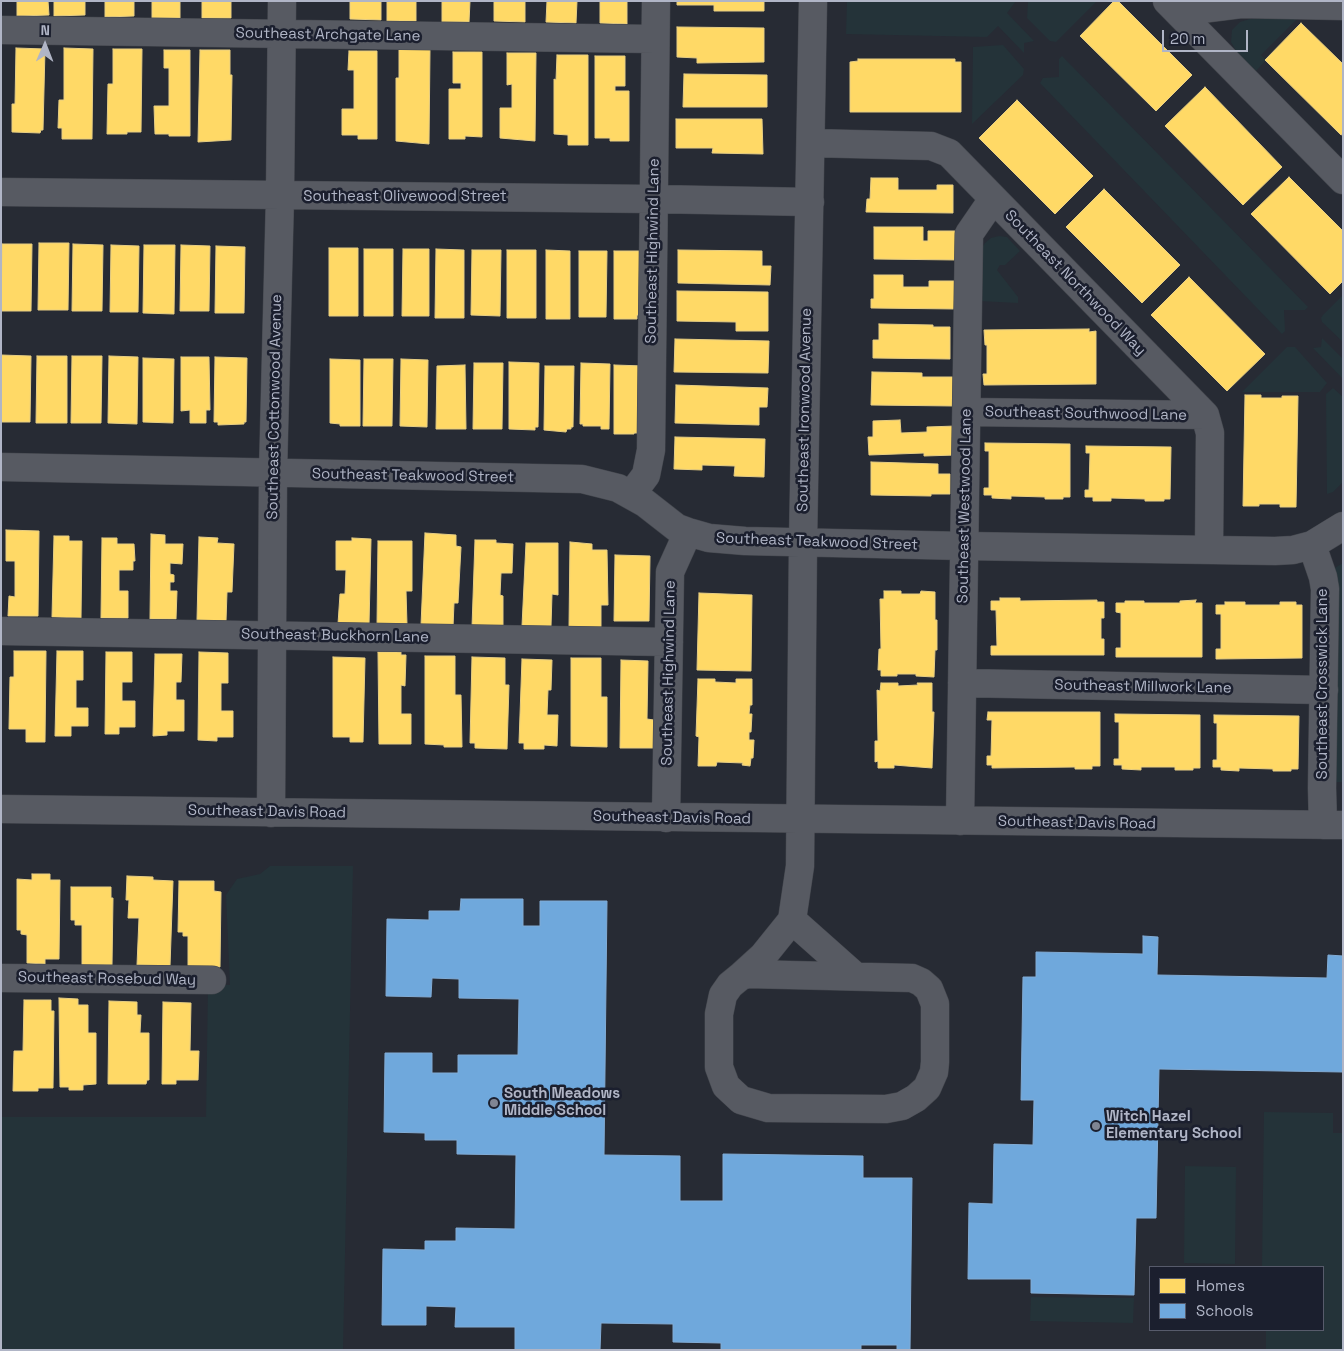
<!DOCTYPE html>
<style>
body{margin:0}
#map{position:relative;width:1344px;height:1351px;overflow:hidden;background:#272b34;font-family:"Space Grotesk",sans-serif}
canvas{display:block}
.frame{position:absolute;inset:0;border:2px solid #b0b5c6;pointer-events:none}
.legend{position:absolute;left:1149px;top:1266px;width:175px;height:65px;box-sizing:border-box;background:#1b1f2e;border:1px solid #575b6b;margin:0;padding:6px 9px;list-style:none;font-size:15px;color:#b0b5c6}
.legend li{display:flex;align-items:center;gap:10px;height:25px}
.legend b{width:25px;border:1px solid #575b6b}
.north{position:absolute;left:20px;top:20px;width:50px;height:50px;-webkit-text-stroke:4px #1b1f2e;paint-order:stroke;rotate:1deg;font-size:14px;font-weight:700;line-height:20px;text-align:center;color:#b0b5c6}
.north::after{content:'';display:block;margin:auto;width:18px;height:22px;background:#b0b5c6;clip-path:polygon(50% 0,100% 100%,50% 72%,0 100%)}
.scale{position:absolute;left:1162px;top:30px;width:86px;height:22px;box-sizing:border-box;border:2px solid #b0b5c6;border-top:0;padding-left:6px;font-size:15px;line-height:18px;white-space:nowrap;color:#b0b5c6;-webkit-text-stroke:4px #1b1f2e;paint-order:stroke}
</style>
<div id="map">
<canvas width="1344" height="1351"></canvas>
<div class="frame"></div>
<ul class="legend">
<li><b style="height:14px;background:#ffd966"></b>Homes</li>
<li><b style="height:14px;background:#6fa8dc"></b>Schools</li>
</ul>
<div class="north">N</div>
<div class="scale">20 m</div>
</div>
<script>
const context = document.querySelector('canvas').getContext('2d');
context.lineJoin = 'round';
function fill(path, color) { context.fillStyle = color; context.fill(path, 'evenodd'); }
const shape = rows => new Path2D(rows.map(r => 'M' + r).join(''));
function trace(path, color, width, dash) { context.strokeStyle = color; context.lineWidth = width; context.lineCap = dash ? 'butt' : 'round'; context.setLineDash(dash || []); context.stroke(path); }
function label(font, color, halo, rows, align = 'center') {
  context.font = font + ' "Space Grotesk",sans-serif'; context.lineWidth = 5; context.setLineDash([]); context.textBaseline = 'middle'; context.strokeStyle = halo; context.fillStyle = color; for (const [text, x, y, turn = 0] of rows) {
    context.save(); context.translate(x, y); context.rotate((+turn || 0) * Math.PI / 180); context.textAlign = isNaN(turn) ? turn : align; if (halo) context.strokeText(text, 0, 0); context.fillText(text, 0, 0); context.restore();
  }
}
fill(shape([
 [847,1,1016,1,1007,13,1034,41,1024,43,1024,53,998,26,987,37,846,34],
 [1028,1,1097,1,1056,42,1050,41,1027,18],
 [1253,18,1297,19,1261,55,1266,60,1256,71,1238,54,1231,42,1232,30,1240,22],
 [1003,45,1024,69,1023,75,972,124,973,47],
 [1062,56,1308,307,1305,310,1284,310,1285,331,1282,334,1040,83,1043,78,1059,77,1059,59],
 [999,236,1007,237,1020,251,1005,265,1000,265,997,270,1018,297,1018,303,979,301,981,249,985,243,991,238],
 [1343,295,1343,342,1322,322,1321,318,1323,315],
 [1322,338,1343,359,1343,379,1313,348,1321,347],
 [1287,347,1295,347,1327,383,1320,392,1242,392],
 [1333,388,1343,397,1343,482,1333,492,1327,494,1326,394],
 [1343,563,1343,782,1333,782,1333,569],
 [270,866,353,866,343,1350,1,1350,1,1117,206,1117,208,985,230,985,226,895,237,879,260,874],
 [1264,1112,1333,1113,1333,1133,1343,1133,1343,1350,1266,1350,1266,1330,1323,1330,1323,1267,1262,1267],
 [1185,1166,1236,1167,1235,1264,1184,1263],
 [1031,1297,1134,1298,1133,1323,1030,1321]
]), '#243339');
const homes = shape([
 [17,1,48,1,49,15,17,16,17,1],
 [54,1,85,1,85,15,54,16,54,1],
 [105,1,134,1,134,16,105,17,105,1],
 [152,1,180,1,180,18,152,18,152,1],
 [202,1,231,1,231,18,202,18,202,1],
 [350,1,381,1,381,20,350,19,350,1],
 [387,1,416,1,416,21,387,21,387,1],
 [442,1,470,1,469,22,442,22,442,1],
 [494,1,525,1,525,22,494,21,494,1],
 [547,1,577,1,576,23,546,22,547,1],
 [600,1,627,1,627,24,600,23,600,1],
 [677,1,764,1,764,11,714,11,714,5,677,5,677,1],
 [1114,1,1118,1,1192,75,1156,111,1080,36,1114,1],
 [1301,23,1343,64,1343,134,1341,135,1265,60,1301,23],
 [677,27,764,28,764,62,697,63,697,58,677,57,677,27],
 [16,48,45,49,43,130,41,130,40,133,12,132,12,104,15,104,16,48],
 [64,48,93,49,92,139,62,139,62,128,58,128,59,100,64,100,64,48],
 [113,49,142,49,141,132,127,132,127,134,107,134,108,84,113,84,113,49],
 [399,49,430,49,429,144,396,141,396,78,399,78,399,49],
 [164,50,190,50,190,136,169,136,169,134,155,134,154,106,169,106,169,68,164,68,164,50],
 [200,50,230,50,230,75,232,75,231,140,198,142,200,50],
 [349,51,377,51,377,139,358,139,358,135,342,135,342,109,354,109,354,70,348,70,349,51],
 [453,52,482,52,482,137,465,136,465,139,449,139,449,89,461,89,461,83,453,83,453,52],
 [507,53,536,53,535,141,500,138,500,108,512,108,512,84,507,85,507,53],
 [557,55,588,55,588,145,568,145,568,135,554,134,554,79,556,80,557,55],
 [595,56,625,56,625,86,615,86,615,91,629,91,629,141,610,141,610,138,595,138,595,56],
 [858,59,955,59,955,62,961,62,961,112,850,112,850,62,858,61,858,59],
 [684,74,767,75,767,107,683,107,684,74],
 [1205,87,1282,167,1243,205,1165,126,1205,87],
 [1017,100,1093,176,1055,214,979,138,1017,100],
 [676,119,762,119,763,154,712,153,713,148,676,148,676,119],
 [1289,177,1343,231,1343,281,1330,294,1251,214,1289,177],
 [871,178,898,178,898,190,937,190,937,185,953,185,953,213,866,212,867,199,870,199,871,178],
 [1104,189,1180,265,1142,303,1066,227,1104,189],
 [874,227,923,227,923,241,928,241,928,231,958,231,958,260,874,259,874,227],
 [39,243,69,243,68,310,38,310,39,243],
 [2,244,32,244,31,311,1,311,2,244],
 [73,244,103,245,102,311,72,311,73,244],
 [111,245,139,246,138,312,110,312,111,245],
 [144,245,175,245,174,314,143,313,144,245],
 [181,245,210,246,209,311,180,311,181,245],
 [216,246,245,247,244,313,215,313,216,246],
 [329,248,358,248,358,316,329,316,329,248],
 [364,249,393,249,393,316,364,316,364,249],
 [403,249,429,249,429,316,402,316,403,249],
 [436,249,464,250,464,318,435,318,436,249],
 [472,250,501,250,500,316,471,315,472,250],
 [507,250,536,250,536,318,507,318,507,250],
 [546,250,570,251,570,319,546,319,546,250],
 [678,250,762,251,762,266,771,266,770,285,678,283,678,250],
 [579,251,607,251,606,317,579,317,579,251],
 [614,251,642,251,641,315,637,315,637,319,614,319,614,251],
 [874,275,903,275,903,287,929,287,929,281,958,281,957,309,871,308,871,299,874,299,874,275],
 [1189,277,1265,354,1227,391,1151,315,1189,277],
 [677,291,768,292,768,331,736,331,736,322,677,321,677,291],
 [879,324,933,325,933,327,950,327,950,359,873,358,873,340,879,340,879,324],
 [1089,329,1089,332,1096,331,1096,384,984,385,983,374,987,374,987,345,985,345,984,330,1089,329],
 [675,339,769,341,768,373,674,372,675,339],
 [1,355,31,356,30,422,1,422,1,355],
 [37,356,67,356,67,423,36,423,37,356],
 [72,356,102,356,101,423,71,423,72,356],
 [109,356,138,357,137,424,108,423,109,356],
 [181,357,209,357,210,410,206,410,206,423,190,423,190,410,181,411,181,357],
 [215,357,247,358,246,422,244,422,244,424,218,425,218,422,214,422,215,357],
 [143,358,174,359,173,423,143,422,143,358],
 [330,359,360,360,360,426,340,426,340,424,330,423,330,359],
 [364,359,393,359,392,426,363,426,364,359],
 [401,359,428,360,427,427,400,426,401,359],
 [509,362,539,363,538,427,535,427,535,430,509,429,509,362],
 [474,363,503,363,502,429,473,429,474,363],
 [581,363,610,364,609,429,601,429,601,426,583,426,583,424,580,424,581,363],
 [465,365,466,429,436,429,437,366,465,365],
 [614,365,644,366,640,433,634,433,634,434,614,434,614,365],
 [545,366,574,366,573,427,571,427,571,429,567,429,566,432,544,430,545,366],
 [872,372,922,373,922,377,956,377,955,406,871,405,872,372],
 [676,385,768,388,767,407,759,407,759,425,675,423,676,385],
 [1245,395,1261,395,1261,398,1282,398,1282,396,1298,396,1296,507,1280,507,1280,504,1259,504,1259,506,1243,506,1245,395],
 [900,420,901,433,927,432,927,427,956,426,956,455,924,456,924,453,869,455,868,437,873,437,873,421,900,420],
 [675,437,765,439,764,477,734,476,735,466,702,465,702,470,674,469,675,437],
 [985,443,1070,444,1070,497,1063,497,1063,499,1045,499,1045,497,1011,496,1011,499,992,498,992,495,984,495,984,488,989,488,989,451,985,451,985,443],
 [1086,446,1171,447,1170,499,1164,499,1164,501,1145,501,1145,499,1111,498,1111,501,1093,501,1093,497,1085,497,1085,490,1089,490,1090,453,1086,453,1086,446],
 [871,462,938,464,938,474,950,474,950,494,931,494,931,496,871,495,871,462],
 [6,530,39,531,38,616,8,616,9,596,15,597,15,561,6,561,6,530],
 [425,533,456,535,456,546,461,547,458,603,454,603,453,627,421,625,425,533],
 [151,534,165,535,165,544,183,544,182,564,170,563,170,574,174,575,174,582,170,582,170,591,177,591,176,619,150,619,151,534],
 [54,536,69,536,69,541,82,541,81,618,52,617,54,536],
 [199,537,218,538,217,543,234,544,232,592,227,592,226,621,197,620,199,537],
 [102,538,117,538,117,544,134,544,135,561,133,561,133,570,119,570,119,591,128,591,128,618,101,618,102,538],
 [352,538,371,539,369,625,338,624,340,594,345,594,346,570,336,570,336,541,352,541,352,538],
 [475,540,496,540,496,543,513,544,512,573,501,573,500,595,503,596,503,627,472,627,475,540],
 [378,541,412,541,412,591,406,591,407,625,377,626,378,541],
 [570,542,592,544,592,550,607,550,608,605,601,605,601,628,569,628,570,542],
 [526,543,558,543,558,595,552,594,551,626,522,626,526,543],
 [615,555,650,556,649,621,614,621,615,555],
 [884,591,901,591,901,594,920,594,921,591,935,592,935,620,937,620,937,650,935,650,934,677,916,676,916,674,897,674,897,676,881,676,881,670,878,670,879,649,881,649,880,599,884,599,884,591],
 [699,593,752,595,751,671,697,670,699,593],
 [1000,598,1020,598,1020,601,1097,600,1097,602,1104,602,1104,618,1101,618,1101,639,1104,639,1104,655,991,655,991,646,997,646,996,610,991,610,991,601,1000,601,1000,598],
 [1196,600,1195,603,1202,603,1202,657,1116,657,1116,648,1121,648,1121,613,1116,612,1116,603,1125,603,1125,601,1144,601,1144,603,1180,603,1180,601,1196,600],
 [1225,602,1245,602,1245,605,1280,605,1280,602,1296,602,1296,605,1302,605,1302,658,1216,659,1216,649,1221,649,1221,614,1216,614,1216,605,1225,605,1225,602],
 [14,651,46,651,45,742,26,742,26,729,9,729,10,677,14,677,14,651],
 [57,651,83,651,83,680,76,680,76,708,88,708,88,726,71,726,71,736,55,736,57,651],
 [106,652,132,652,132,682,122,682,122,701,135,701,135,727,119,727,119,734,105,734,106,652],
 [199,652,228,653,228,683,221,683,221,711,233,711,233,737,217,737,217,741,198,740,199,652],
 [378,652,401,652,401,655,406,655,405,686,401,685,401,714,411,714,411,744,379,744,378,652],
 [155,654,182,654,181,682,176,682,176,700,184,700,184,731,167,731,167,735,153,736,155,654],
 [425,656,455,656,455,695,461,695,462,747,444,747,444,745,425,744,425,656],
 [333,657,365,658,363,742,350,742,350,737,333,737,333,657],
 [472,657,505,658,505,685,509,685,507,749,475,748,475,743,470,743,472,657],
 [571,658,601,658,601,697,607,697,607,747,571,746,571,658],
 [522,659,552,660,551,690,548,690,547,715,558,715,557,746,544,745,544,749,524,749,524,743,519,743,522,659],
 [621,660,648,661,647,719,654,720,654,748,620,748,621,660],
 [698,679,715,679,715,682,736,683,736,679,752,679,752,705,750,705,749,714,752,714,751,732,749,732,749,740,754,740,753,758,751,758,750,766,742,765,743,763,717,762,716,766,698,766,699,737,696,736,698,679],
 [881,683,898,683,898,686,918,685,917,683,932,683,932,712,934,712,932,768,894,765,894,768,878,768,878,761,875,762,875,741,878,741,877,690,880,691,881,683],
 [988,712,1100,712,1100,766,1092,766,1092,769,1075,769,1075,767,992,768,992,765,987,765,987,756,991,756,992,720,987,720,988,712],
 [1115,714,1200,715,1200,768,1193,768,1193,770,1175,770,1175,767,1141,767,1141,770,1122,769,1122,765,1114,765,1114,759,1119,759,1119,722,1115,722,1115,714],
 [1214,715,1299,716,1298,769,1291,769,1291,771,1273,771,1273,769,1239,768,1239,771,1221,770,1221,767,1213,767,1213,760,1217,760,1217,723,1214,723,1214,715],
 [32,874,50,874,50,880,60,880,59,959,45,959,45,964,27,963,27,935,21,934,21,930,17,930,17,879,32,880,32,874],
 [127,876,153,877,153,880,173,881,170,966,137,965,139,918,128,918,129,900,126,900,127,876],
 [179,881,214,881,214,891,221,892,220,967,188,966,188,936,183,936,183,932,178,932,179,881],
 [71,887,111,887,111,898,113,898,112,965,82,965,82,925,75,925,75,920,71,920,71,887],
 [59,998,78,999,78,1005,88,1005,88,1033,96,1033,96,1084,83,1085,83,1090,69,1090,69,1087,60,1087,59,998],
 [24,1000,51,1000,51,1011,54,1011,53,1088,38,1088,38,1091,13,1091,14,1051,23,1051,24,1000],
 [109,1001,137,1002,137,1015,141,1015,140,1033,149,1033,149,1080,147,1080,146,1084,108,1084,109,1001],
 [163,1002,191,1003,190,1051,199,1051,198,1080,176,1080,176,1084,162,1084,163,1002]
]);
fill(homes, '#ffd966');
trace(homes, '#e7ce83', 1);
const schools = shape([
 [461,899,523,899,523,926,540,926,540,901,607,901,604,1155,680,1156,680,1201,723,1201,723,1154,863,1156,863,1178,912,1178,910,1350,897,1350,897,1345,861,1345,861,1350,721,1350,721,1343,673,1342,673,1324,601,1323,600,1350,515,1350,515,1327,455,1327,456,1307,426,1306,426,1325,382,1325,383,1249,425,1250,425,1241,456,1241,456,1228,515,1229,516,1155,457,1154,457,1140,425,1140,425,1133,384,1132,385,1053,432,1053,432,1073,458,1073,458,1055,518,1055,519,999,459,998,459,979,432,978,431,997,386,996,387,919,429,920,429,911,460,911,461,899],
 [1143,936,1158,937,1157,975,1327,978,1328,955,1343,956,1343,1072,1159,1069,1156,1218,1136,1218,1134,1295,1031,1293,1031,1279,968,1279,969,1203,993,1204,994,1144,1033,1145,1034,1100,1021,1100,1023,977,1036,977,1036,952,1143,954,1143,936]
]);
fill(schools, '#6fa8dc');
trace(schools, '#82acd5', 1);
const minor = shape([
 [1167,1,1343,180],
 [1178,12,1241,4,1343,6],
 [1,30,655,39],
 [811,143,931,146,949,153,1205,415,1210,433,1209,550],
 [1,192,654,199,810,202],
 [967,412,1205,415],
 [1,467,582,479,618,488,645,503,677,528,688,532,709,538,745,541,964,546,1275,551,1293,550,1312,545,1343,526],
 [631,495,646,475,651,450,656,1],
 [1312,545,1323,577,1325,589,1322,788,1323,825],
 [1,631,669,642],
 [962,683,1324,690],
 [1,809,1343,825],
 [271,813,273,473,280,196,282,1],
 [666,818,670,572,688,532],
 [960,821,969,234,993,199],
 [792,920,855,976],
 [748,974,912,978,921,982,929,989,935,1004,935,1062,934,1072,927,1088,916,1098,902,1106,886,1109,768,1108,741,1100,726,1086,719,1067,719,1014,723,995,730,985,741,976,748,974],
 [741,976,763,956,792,920,800,866,803,542,813,1],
 [1,978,212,980]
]);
trace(minor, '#43464d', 29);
trace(minor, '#575a62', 28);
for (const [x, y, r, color] of [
 [494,1103,5,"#808593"],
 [1096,1126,5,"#808593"]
]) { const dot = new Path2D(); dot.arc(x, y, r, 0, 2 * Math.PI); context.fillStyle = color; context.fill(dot); trace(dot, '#1b1f2e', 2); }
label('15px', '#b0b5c6', '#1b1f2e', [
 ["Southeast Archgate Lane",328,35,1],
 ["Southeast Olivewood Street",405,197],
 ["Southeast Highwind Lane",653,251,-89],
 ["Southeast Northwood Way",1075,283,46],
 ["Southeast Cottonwood Avenue",275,407,-89],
 ["Southeast Ironwood Avenue",805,410,-89],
 ["Southeast Southwood Lane",1086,414,1],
 ["Southeast Teakwood Street",413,476,1],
 ["Southeast Westwood Lane",965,506,-89],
 ["Southeast Teakwood Street",817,542,2],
 ["Southeast Buckhorn Lane",335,636,1],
 ["Southeast Highwind Lane",669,673,-89],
 ["Southeast Crosswick Lane",1323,684,-90],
 ["Southeast Millwork Lane",1143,687,1],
 ["Southeast Davis Road",267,812,1],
 ["Southeast Davis Road",672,818,1],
 ["Southeast Davis Road",1077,823,1],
 ["Southeast Rosebud Way",107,979,1]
]);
label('bold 15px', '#b0b5c6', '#1b1f2e', [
 ["South Meadows",504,1094],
 ["Middle School",504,1111],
 ["Witch Hazel",1106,1117],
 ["Elementary School",1106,1134]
], 'left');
</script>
